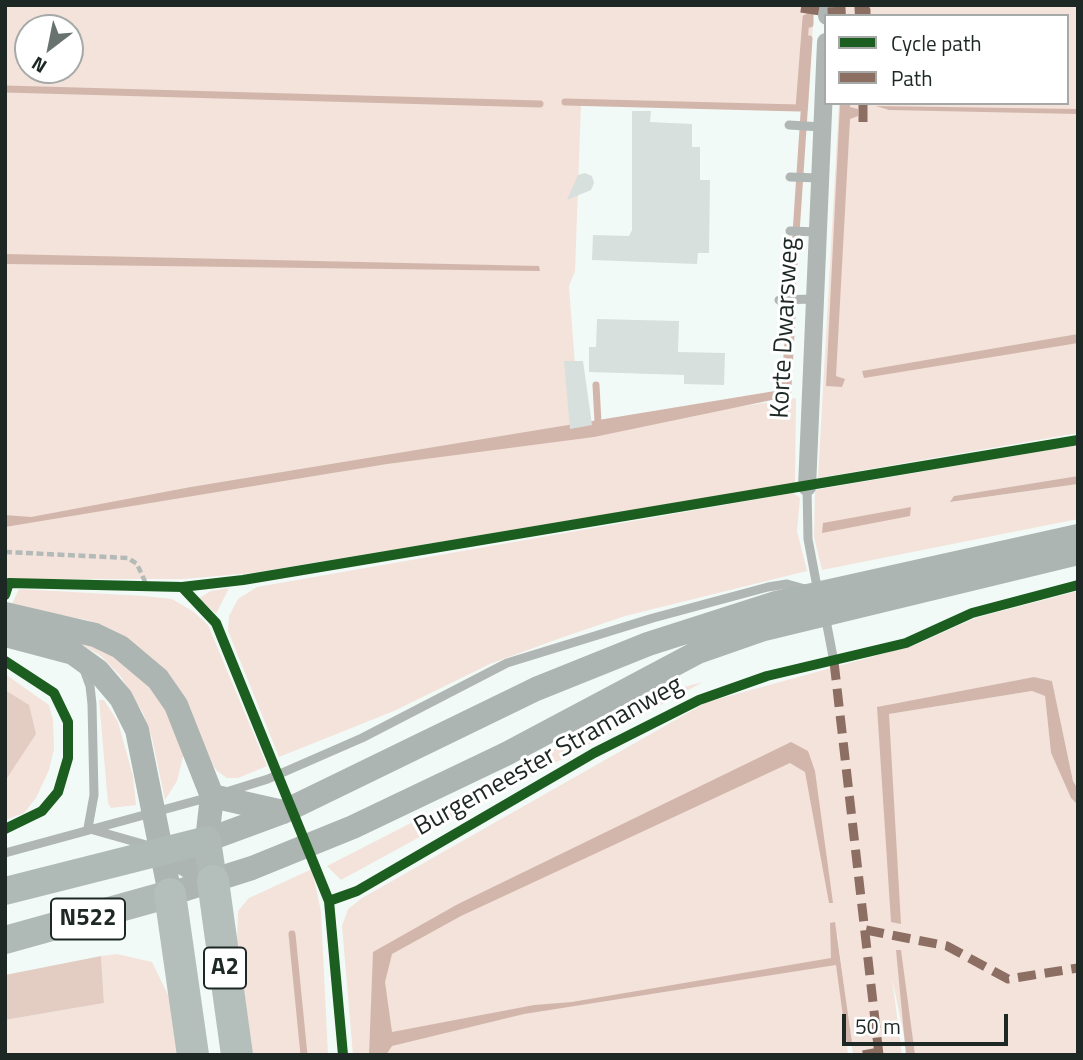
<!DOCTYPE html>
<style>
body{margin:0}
#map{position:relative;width:1083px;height:1060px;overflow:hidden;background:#f2faf7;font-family:"Titillium Web",sans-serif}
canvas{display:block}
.frame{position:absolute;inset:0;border:7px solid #1d2824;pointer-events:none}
.legend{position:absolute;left:824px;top:14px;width:245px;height:91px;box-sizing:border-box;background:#fff;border:2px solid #a5a9a7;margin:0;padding:9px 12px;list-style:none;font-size:21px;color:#1d2824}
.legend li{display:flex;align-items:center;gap:14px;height:35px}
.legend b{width:35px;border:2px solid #a5a9a7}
.north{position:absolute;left:14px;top:14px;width:70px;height:70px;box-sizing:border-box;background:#fff;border:2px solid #a5a9a7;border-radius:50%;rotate:212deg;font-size:19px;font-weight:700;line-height:28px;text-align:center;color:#1d2824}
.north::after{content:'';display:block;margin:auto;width:24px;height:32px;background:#68726e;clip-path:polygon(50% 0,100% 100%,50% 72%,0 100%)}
.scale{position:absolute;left:842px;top:1014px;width:166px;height:32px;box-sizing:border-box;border:4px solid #1d2824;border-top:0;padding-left:9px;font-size:21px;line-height:24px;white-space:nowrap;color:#1d2824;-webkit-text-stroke:5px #fff;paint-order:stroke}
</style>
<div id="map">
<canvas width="1083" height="1060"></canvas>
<div class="frame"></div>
<ul class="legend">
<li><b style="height:9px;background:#1b5e20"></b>Cycle path</li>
<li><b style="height:9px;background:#8d6e63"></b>Path</li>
</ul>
<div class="north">N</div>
<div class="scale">50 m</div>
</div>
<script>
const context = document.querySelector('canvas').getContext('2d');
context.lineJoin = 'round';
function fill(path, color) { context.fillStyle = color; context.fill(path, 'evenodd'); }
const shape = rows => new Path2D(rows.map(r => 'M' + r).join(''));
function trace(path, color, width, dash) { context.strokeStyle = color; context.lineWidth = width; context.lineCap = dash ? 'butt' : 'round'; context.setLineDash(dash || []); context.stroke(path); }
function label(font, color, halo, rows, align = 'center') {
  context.font = font + ' "Titillium Web",sans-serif'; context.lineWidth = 6; context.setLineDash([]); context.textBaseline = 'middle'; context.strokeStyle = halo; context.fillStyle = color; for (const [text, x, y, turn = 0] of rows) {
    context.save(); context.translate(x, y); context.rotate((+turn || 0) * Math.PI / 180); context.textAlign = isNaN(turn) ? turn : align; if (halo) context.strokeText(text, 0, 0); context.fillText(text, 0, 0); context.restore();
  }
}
fill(shape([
 [5,5,814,5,808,111,581,105,575,271,569,286,580,431,796,398,795,483,252,573,183,579,5,579],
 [28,28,70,28,70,70,28,70],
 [845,5,1078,5,1078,433,818,478,839,103,1067,103,1067,16,844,16],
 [1078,445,1078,476,955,496,951,502,1078,484,1078,519,822,570,814,537,815,490],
 [793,493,800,498,797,531,807,571,625,616,555,640,490,664,394,711,279,757,228,631,229,616,238,599,257,587],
 [229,588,216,614,199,598,211,591],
 [19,589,144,596,172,599,194,612,208,625,267,766,238,778,227,778,217,771,126,637,87,620,11,606],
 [1078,591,1078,788,1073,781,1052,681,1034,677,877,708,889,714,1032,691,1045,696,1051,753,1071,798,1078,805,1078,1055,908,1055,892,978,902,1055,853,1055,837,932,837,965,848,1055,353,1055,342,926,348,909,362,898,707,702,915,645,975,618],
 [90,642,129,664,167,706,184,753,177,781,165,800,152,738,143,713,121,677,101,656,79,643],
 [5,674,49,705,53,720,54,749,49,770,36,798,24,813,5,820],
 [703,682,341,880,327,866,668,691],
 [99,700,104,700,118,722,133,776,136,805,111,808,108,803],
 [312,869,321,912,328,1055,253,1055,237,941,238,911,249,898],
 [117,954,152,962,173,1005,180,1055,5,1055,5,1020,104,1003,101,956]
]), '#f3e3db');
fill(shape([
 [5,690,29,705,36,734,5,781],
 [101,956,104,1003,5,1020,5,975]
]), '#e3cdc3');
fill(shape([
 [840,103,850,103,850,107,858,109,858,116,850,119,836,376,845,379,842,387,826,386],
 [876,106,1078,109,1078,114,889,110],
 [5,254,539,266,540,271,5,264],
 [796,307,791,396,594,437,387,464,5,527,5,515,31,517,191,487,781,390,787,308],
 [1078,334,1078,343,864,378,862,371],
 [1078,476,1078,484,950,502,954,496],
 [911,507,910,516,822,533,823,523],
 [1034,677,1052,681,1073,781,1078,789,1078,805,1071,798,1051,753,1045,696,1032,691,889,714,901,924,891,922,877,707],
 [791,742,808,751,815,771,833,903,829,903,805,772,790,763,461,916,392,954,385,982,392,1032,534,1005,572,1002,831,958,830,923,835,922,852,1043,847,1046,836,965,524,1014,392,1046,386,1055,369,1055,373,952,458,904],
 [896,950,901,950,915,1055,906,1055]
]), '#d3b6ab');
trace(shape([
 [810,24,810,5],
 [5,89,540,104],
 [565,102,799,108,806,18],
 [791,308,809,39],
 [596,385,598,423],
 [292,934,304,1055]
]), '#d3b6ab', 7);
fill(shape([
 [632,111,651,111,650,122,692,124,692,147,700,147,700,180,710,180,709,253,698,253,697,264,592,260,593,235,629,236,632,230],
 [585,173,592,176,594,183,591,190,567,200,578,175],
 [597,319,679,321,678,352,725,353,724,385,684,384,684,375,589,372,589,347,596,347],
 [564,361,583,361,592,425,570,429]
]), '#d7e0dd');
trace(shape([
 [5,552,128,558,137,564,147,586]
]), '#b4bab8', 4.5, [7, 3.5]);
trace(shape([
 [789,125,822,127],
 [790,177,819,178],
 [790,231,817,232],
 [779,300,813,299],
 [807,487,808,539,818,592],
 [825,615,834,662],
 [83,667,90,686,92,704,94,795,88,828],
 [226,792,268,779,362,738,507,663,653,618,768,587,787,584,805,589],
 [90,829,150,846],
 [5,853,210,797]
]), '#afb6b3', 9);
trace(shape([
 [827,16,828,5],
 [807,487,826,42]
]), '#afb6b3', 18);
trace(shape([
 [5,614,95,635,120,647,158,679,176,705,212,796,207,840,283,812,536,689,648,644,776,603,1078,536],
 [5,635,73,653,98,671,121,698,137,730,170,894,252,868,353,827,506,754,698,652,764,629,1078,553],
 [212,796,283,812],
 [163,851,213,881]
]), '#acb5b1', 24);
trace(shape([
 [5,891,207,840,213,881],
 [5,940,170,894]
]), '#afb9b6', 28);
trace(shape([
 [213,881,237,1055],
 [170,894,193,1055]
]), '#b4bebb', 32);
trace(shape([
 [801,8,827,12,866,10,866,16],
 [863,122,863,103],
 [834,662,879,1055],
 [866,930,947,946,1008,979,1078,968],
 [863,1055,879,1052]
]), '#8d6e63', 9, [18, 9]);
trace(shape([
 [182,587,216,623,329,901,343,1055],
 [5,595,9,583,182,587,243,580,1078,440],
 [5,661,54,693,68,722,68,758,58,792,42,811,5,829],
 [329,901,357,891,594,753,699,700,767,676,906,643,972,613,1078,585]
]), '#1b5e20', 10);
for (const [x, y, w] of [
 [88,919,74],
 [225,968,42]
]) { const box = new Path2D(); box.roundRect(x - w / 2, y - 20.5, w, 41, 5); context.fillStyle = '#fff'; context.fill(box); trace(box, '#1d2824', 2); }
label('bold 24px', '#1d2824', null, [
 ["N522",88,919],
 ["A2",225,968]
]);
label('26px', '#1d2824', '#fff', [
 ["Korte Dwarsweg",786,328,-87],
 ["Burgemeester Stramanweg",549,757,-29]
]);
</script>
